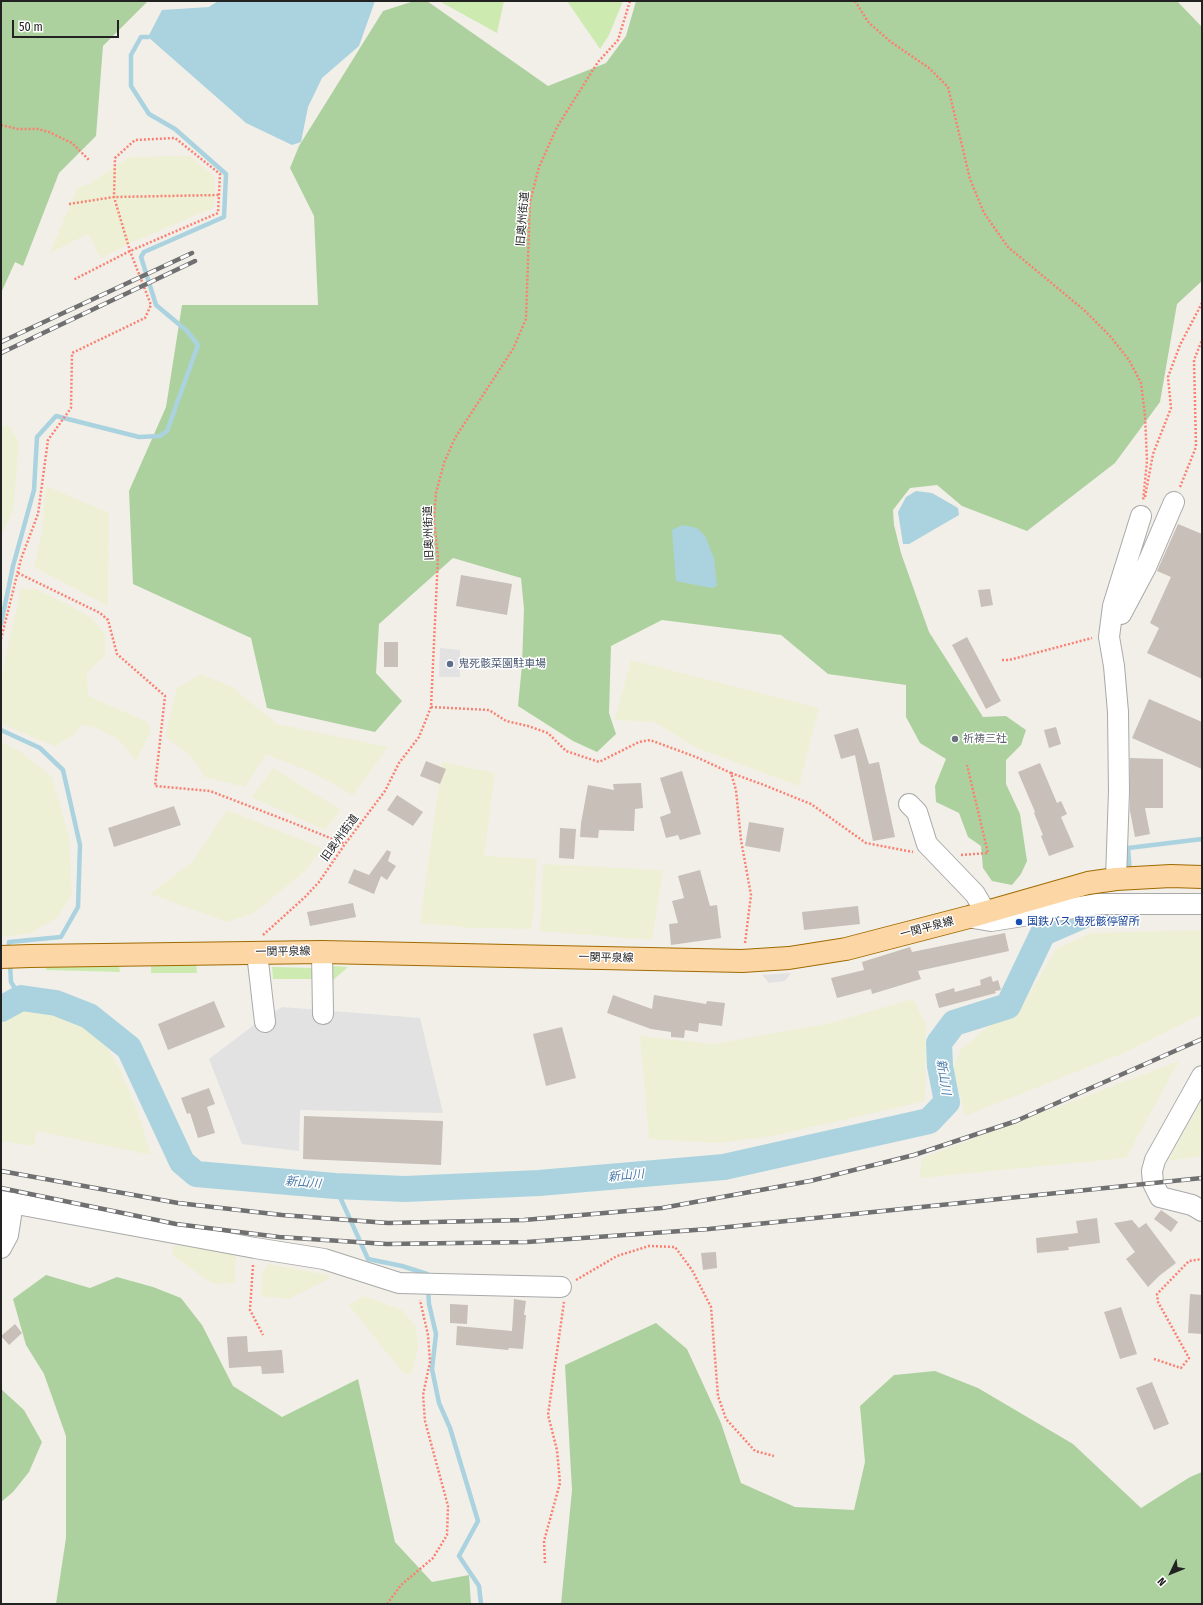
<!DOCTYPE html>
<meta charset="utf-8">
<style>
body{margin:0}
#map{position:relative;width:1203px;height:1605px;overflow:hidden;background:#f2efe9;font-family:"Fira Sans Condensed",sans-serif}
canvas{display:block}
.frame{position:absolute;inset:0;border:2px solid #222;pointer-events:none}
.north{position:absolute;left:1151px;top:1553px;width:40px;height:40px;-webkit-text-stroke:3px #fff;paint-order:stroke;rotate:227deg;font-size:11px;font-weight:700;line-height:16px;text-align:center;color:#222}
.north::after{content:'';display:block;margin:auto;width:14px;height:18px;background:#222;clip-path:polygon(50% 0,100% 100%,50% 72%,0 100%)}
.scale{position:absolute;left:12px;top:20px;width:107px;height:18px;box-sizing:border-box;border:2px solid #222;border-top:0;padding-left:5px;font-size:12px;line-height:14px;white-space:nowrap;color:#222;-webkit-text-stroke:3px #fff;paint-order:stroke}
</style>
<div id="map">
<canvas width="1203" height="1605"></canvas>
<div class="frame"></div>
<div class="north">N</div>
<div class="scale">50 m</div>
</div>
<script>
const context = document.querySelector('canvas').getContext('2d');
context.lineJoin = 'round';
function fill(path, color) { context.fillStyle = color; context.fill(path, 'evenodd'); }
const shape = rows => new Path2D(rows.map(r => 'M' + r).join(''));
function trace(path, color, width, dash) { context.strokeStyle = color; context.lineWidth = width; context.lineCap = dash ? 'butt' : 'round'; context.setLineDash(dash || []); context.stroke(path); }
function label(font, color, halo, rows, align = 'center') {
  context.font = font + ' "Fira Sans Condensed","Noto Sans JP",sans-serif'; context.lineWidth = 3; context.setLineDash([]); context.textBaseline = 'middle'; context.strokeStyle = halo; context.fillStyle = color; for (const [text, x, y, turn = 0] of rows) {
    context.save(); context.translate(x, y); context.rotate((+turn || 0) * Math.PI / 180); context.textAlign = isNaN(turn) ? turn : align; if (halo) context.strokeText(text, 0, 0); context.fillText(text, 0, 0); context.restore();
  }
}
fill(shape([
 [190,156,215,177,215,205,211,209,128,244,101,259,88,234,50,253,77,188,89,184,129,157],
 [9,425,19,442,13,511,1,536,1,427],
 [46,486,109,513,108,606,34,567,42,532],
 [21,589,36,589,69,605,92,618,105,634,105,656,87,672,88,696,148,722,150,733,136,761,117,738,93,727,81,725,72,736,55,746,36,739,1,723,1,687,7,650],
 [631,660,819,708,799,786,697,748,654,722,615,720],
 [201,674,232,687,277,724,388,747,353,795,315,774,266,754,245,787,204,777,194,759,165,736,177,688],
 [1,742,20,751,52,777,69,837,72,894,58,917,31,933,1,937],
 [442,762,495,773,484,856,537,859,532,929,473,928,420,923],
 [273,768,341,810,325,830,252,797],
 [227,810,322,848,305,871,254,913,227,922,150,894,193,861],
 [543,864,663,870,652,940,540,931],
 [1202,930,1202,1014,1126,1052,965,1116,953,1068,961,1049,993,1023,1024,1003,1056,949,1091,933],
 [913,999,926,1024,925,1101,773,1136,717,1143,649,1139,640,1036,714,1044,830,1023],
 [32,1006,59,1009,77,1017,101,1038,120,1069,139,1116,151,1155,37,1131,34,1146,1,1141,1,1021,11,1015],
 [1179,1061,1126,1158,919,1178,922,1158],
 [1202,1099,1202,1156,1168,1161],
 [181,1244,236,1255,235,1283,213,1284,173,1256,173,1247],
 [268,1264,329,1275,329,1279,289,1299,261,1296,262,1273],
 [364,1296,402,1310,416,1327,418,1347,411,1375,403,1373,349,1305]
]), '#eef0d5');
fill(shape([
 [439,1,504,1,497,33],
 [567,1,623,1,609,35,600,49],
 [196,962,197,973,151,973,151,963],
 [119,965,120,972,46,970,46,966],
 [333,966,348,967,332,981],
 [272,967,315,968,314,979,273,979]
]), '#cdebb0');
fill(shape([
 [1,1,148,1,103,46,96,136,59,173,23,266,15,262,1,293],
 [414,1,427,1,548,86,606,63,626,36,636,1,1177,1,1202,27,1202,281,1177,304,1160,402,1115,463,1027,531,962,506,937,485,910,488,893,510,894,525,901,553,929,632,983,717,1006,716,1026,730,1021,745,1006,760,1006,784,1020,814,1027,861,1021,874,1012,885,992,881,983,868,981,846,968,837,959,813,936,802,935,786,946,759,920,743,906,717,906,685,828,674,781,635,662,620,611,646,609,713,616,734,597,752,573,741,518,706,522,665,524,609,521,578,453,558,379,624,376,673,402,701,375,732,267,708,251,638,133,584,129,491,166,407,182,305,318,305,314,216,290,168,299,146,383,11],
 [46,1275,90,1288,117,1277,153,1287,181,1298,202,1325,233,1386,282,1417,358,1379,395,1542,432,1582,469,1575,471,1604,56,1604,66,1538,66,1436,44,1374,26,1345,13,1299],
 [656,1323,687,1349,721,1423,741,1483,795,1507,854,1510,865,1462,860,1406,894,1375,935,1371,978,1388,1073,1444,1141,1508,1190,1477,1202,1472,1202,1604,561,1604,572,1490,565,1365],
 [1,1389,24,1410,42,1442,29,1472,13,1492,1,1502]
]), '#add19e');
fill(shape([
 [440,648,460,650,460,677,439,677],
 [791,973,785,981,769,983,762,975],
 [282,1007,420,1018,443,1113,300,1110,299,1151,242,1144,209,1059,258,1022]
]), '#e2e2e2');
fill(shape([
 [218,1,375,1,359,46,322,78,308,107,301,142,292,145,246,123,148,37,162,10,209,7],
 [916,491,932,493,958,508,959,515,909,544,903,544,898,512,906,497],
 [682,525,697,528,705,536,714,558,717,586,712,588,676,581,672,530]
]), '#aad3df');
trace(shape([
 [1,624,13,566,34,490,37,437,56,416,139,437,160,436,167,431,198,345,187,331,156,305,141,257,144,252,224,217,226,174,175,129,149,114,131,86,131,55,141,37,148,37],
 [1,730,40,748,63,770,80,845,78,907,61,937,9,942,9,952],
 [1130,873,1128,848,1202,839],
 [10,963,11,982,21,998],
 [335,1186,368,1259,402,1266,427,1274,427,1277],
 [428,1288,429,1304,436,1334,432,1369,439,1403,450,1428,478,1521,459,1556,479,1586,481,1604]
]), '#aad3df', 4.5);
trace(shape([
 [1,1009,21,998,56,1003,89,1016,129,1048,182,1162,196,1174,335,1186,405,1189,539,1183,724,1167,929,1121,947,1102,940,1066,939,1043,954,1023,1008,1006,1043,933,1089,913,1114,912]
]), '#aad3df', 26);
fill(shape([
 [1178,524,1202,534,1202,679,1147,653,1159,628,1150,623,1171,577,1157,571],
 [461,575,512,584,507,615,456,606],
 [990,589,993,605,981,607,978,590],
 [967,637,1001,701,986,709,952,645],
 [384,642,398,642,398,667,384,667],
 [1149,699,1202,722,1202,769,1132,738],
 [1056,727,1061,744,1049,748,1044,730],
 [858,728,869,764,879,762,895,837,873,841,855,755,841,759,834,735],
 [1130,758,1163,759,1163,808,1145,808,1150,834,1135,837,1130,811],
 [426,761,446,769,440,784,420,776],
 [1040,763,1057,803,1061,801,1067,814,1061,817,1074,847,1049,856,1041,836,1043,835,1034,813,1035,812,1018,772],
 [682,771,701,834,680,840,678,835,666,838,660,817,671,813,660,778],
 [641,783,643,808,635,809,634,831,599,830,598,838,580,837,581,823,588,785,614,790,613,784],
 [397,795,423,812,413,826,387,810],
 [174,806,181,825,114,847,108,828],
 [749,822,784,828,780,852,745,846],
 [560,828,576,829,574,859,559,858],
 [387,850,391,852,388,861,396,866,387,880,381,876,374,894,348,883,354,869,369,875],
 [700,870,710,906,717,905,721,938,671,945,669,924,678,923,672,901,684,898,678,876],
 [353,903,356,917,310,926,307,912],
 [858,906,860,924,804,930,802,912],
 [1005,933,1009,951,918,971,921,979,872,994,871,989,837,998,831,978,864,970,862,962,910,947,912,952],
 [991,976,993,982,998,980,1001,990,995,991,996,993,939,1008,935,994,954,988,955,992,981,985,980,980],
 [613,995,652,1009,654,995,706,1004,707,1001,725,1003,722,1026,699,1023,698,1032,685,1030,684,1038,671,1037,671,1032,651,1029,607,1013],
 [214,1001,225,1027,168,1050,158,1024],
 [562,1027,576,1078,546,1086,533,1034],
 [209,1088,215,1104,207,1107,215,1133,198,1138,190,1113,187,1114,181,1098],
 [304,1116,443,1121,441,1165,303,1159],
 [1161,1210,1178,1222,1171,1232,1154,1219],
 [1097,1218,1100,1243,1068,1247,1069,1250,1037,1253,1036,1238,1078,1233,1076,1221],
 [1132,1220,1139,1228,1146,1223,1176,1263,1159,1276,1148,1287,1126,1259,1135,1252,1114,1223],
 [716,1252,717,1268,703,1270,701,1253],
 [1190,1294,1202,1295,1202,1334,1188,1333],
 [514,1299,526,1301,524,1315,526,1315,523,1349,509,1348,508,1350,456,1345,457,1326,512,1331],
 [450,1304,468,1305,467,1324,450,1323],
 [1121,1307,1137,1354,1120,1359,1104,1312],
 [15,1324,22,1333,9,1345,1,1336],
 [247,1336,248,1352,282,1350,284,1373,262,1374,261,1366,229,1368,227,1337],
 [1152,1382,1169,1424,1154,1430,1136,1388]
]), '#c7bfb8');
const minor = shape([
 [1121,614,1146,567,1174,502],
 [909,804,917,812,927,844,975,894,985,911],
 [1116,879,1119,791,1118,712,1114,666,1109,637,1113,606,1141,516],
 [973,918,991,921,1099,904,1202,904],
 [322,952,323,1014],
 [257,953,265,1022],
 [1202,1076,1155,1160,1152,1171,1153,1183,1160,1197,1192,1205,1202,1211],
 [1,1201,255,1248,324,1259,399,1283,561,1287],
 [1,1248,8,1235,13,1203]
]);
const major = shape([
 [1,957,30,956,322,952,742,961,789,958,846,949,969,917,1088,883,1116,879,1171,876,1202,877]
]);
trace(minor, '#a9a9a9', 22);
trace(major, '#a06b00', 24);
trace(shape([
 [855,1,869,23,891,42,929,68,948,87,970,179,984,213,1008,247,1084,310,1110,336,1129,360,1141,383,1145,415,1147,461,1143,501],
 [1,125,18,129,38,129,49,132,72,143,89,160],
 [69,204,114,197,219,195],
 [1180,487,1196,447,1194,360,1202,340],
 [1145,497,1153,454,1171,408,1168,377,1180,345,1202,303],
 [18,573,100,613,108,620,117,654,165,696,155,786,210,791,288,821,345,844],
 [1,639,21,559,38,514,48,440,71,408,72,353,145,318,151,305,130,251,114,197,115,158,135,140,175,138,220,174,218,213,130,251,73,280],
 [1002,660,1009,660,1092,638],
 [431,707,489,710,506,721,528,726,548,733,566,751,599,762,639,742,650,740,696,757,731,773,736,790,741,840,751,895,745,943],
 [731,773,764,785,811,804,866,843,913,852],
 [961,855,988,853,967,765],
 [263,935,305,897,319,882,345,844,385,791,399,763,419,737,431,707,438,557,434,520,436,493,444,463,455,438,513,349,526,319,530,202,539,167,557,127,598,62,618,40,630,1],
 [253,1265,250,1310,263,1335],
 [576,1280,617,1256,649,1246,675,1247,692,1270,711,1307,718,1396,726,1419,755,1451,774,1456],
 [1154,1359,1181,1368,1189,1358,1158,1302,1157,1294,1189,1261,1202,1259],
 [545,1563,544,1541,560,1483,557,1450,548,1415,564,1302],
 [387,1604,401,1585,433,1558,447,1535,448,1506,425,1421,423,1395,430,1362,428,1335,420,1300]
]), '#fa8072', 2.5, [2, 2]);
trace(minor, '#fff', 20);
trace(major, '#fcd6a4', 22);
const rail = shape([
 [1,342,192,253],
 [1,353,195,261],
 [1,1171,178,1203,282,1215,388,1223,524,1220,662,1208,810,1181,914,1155,1016,1121,1202,1039],
 [1,1188,176,1224,279,1237,387,1244,527,1242,709,1229,1202,1178]
]);
trace(rail, '#707070', 4.5);
trace(rail, '#fff', 3, [9]);
for (const [x, y, r, color] of [
 [450,664,4,"#5c6f8a"],
 [955,739,4,"#6b7280"],
 [1019,922,4,"#1a4fb4"]
]) { const dot = new Path2D(); dot.arc(x, y, r, 0, 2 * Math.PI); context.fillStyle = color; context.fill(dot); trace(dot, '#fff', 1.5); }
label('11px', '#222', '#fff', [
 ["旧奥州街道",523,219,-85],
 ["旧奥州街道",429,533,-92],
 ["旧奥州街道",340,838,-54],
 ["一関平泉線",927,928,-15],
 ["一関平泉線",283,952,-1],
 ["一関平泉線",606,958,1]
]);
label('11px', '#4e5e75', '#fff', [
 ["鬼死骸菜園駐車場",458,664]
], 'left');
label('11px', '#5b616d', '#fff', [
 ["祈祷三社",963,739]
], 'left');
label('11px', '#164399', '#fff', [
 ["国鉄バス 鬼死骸停留所",1027,922]
], 'left');
label('italic 12px', '#4a7aab', '#fff', [
 ["新山川",943,1077,81],
 ["新山川",626,1176,-5],
 ["新山川",303,1183,5]
]);
</script>
